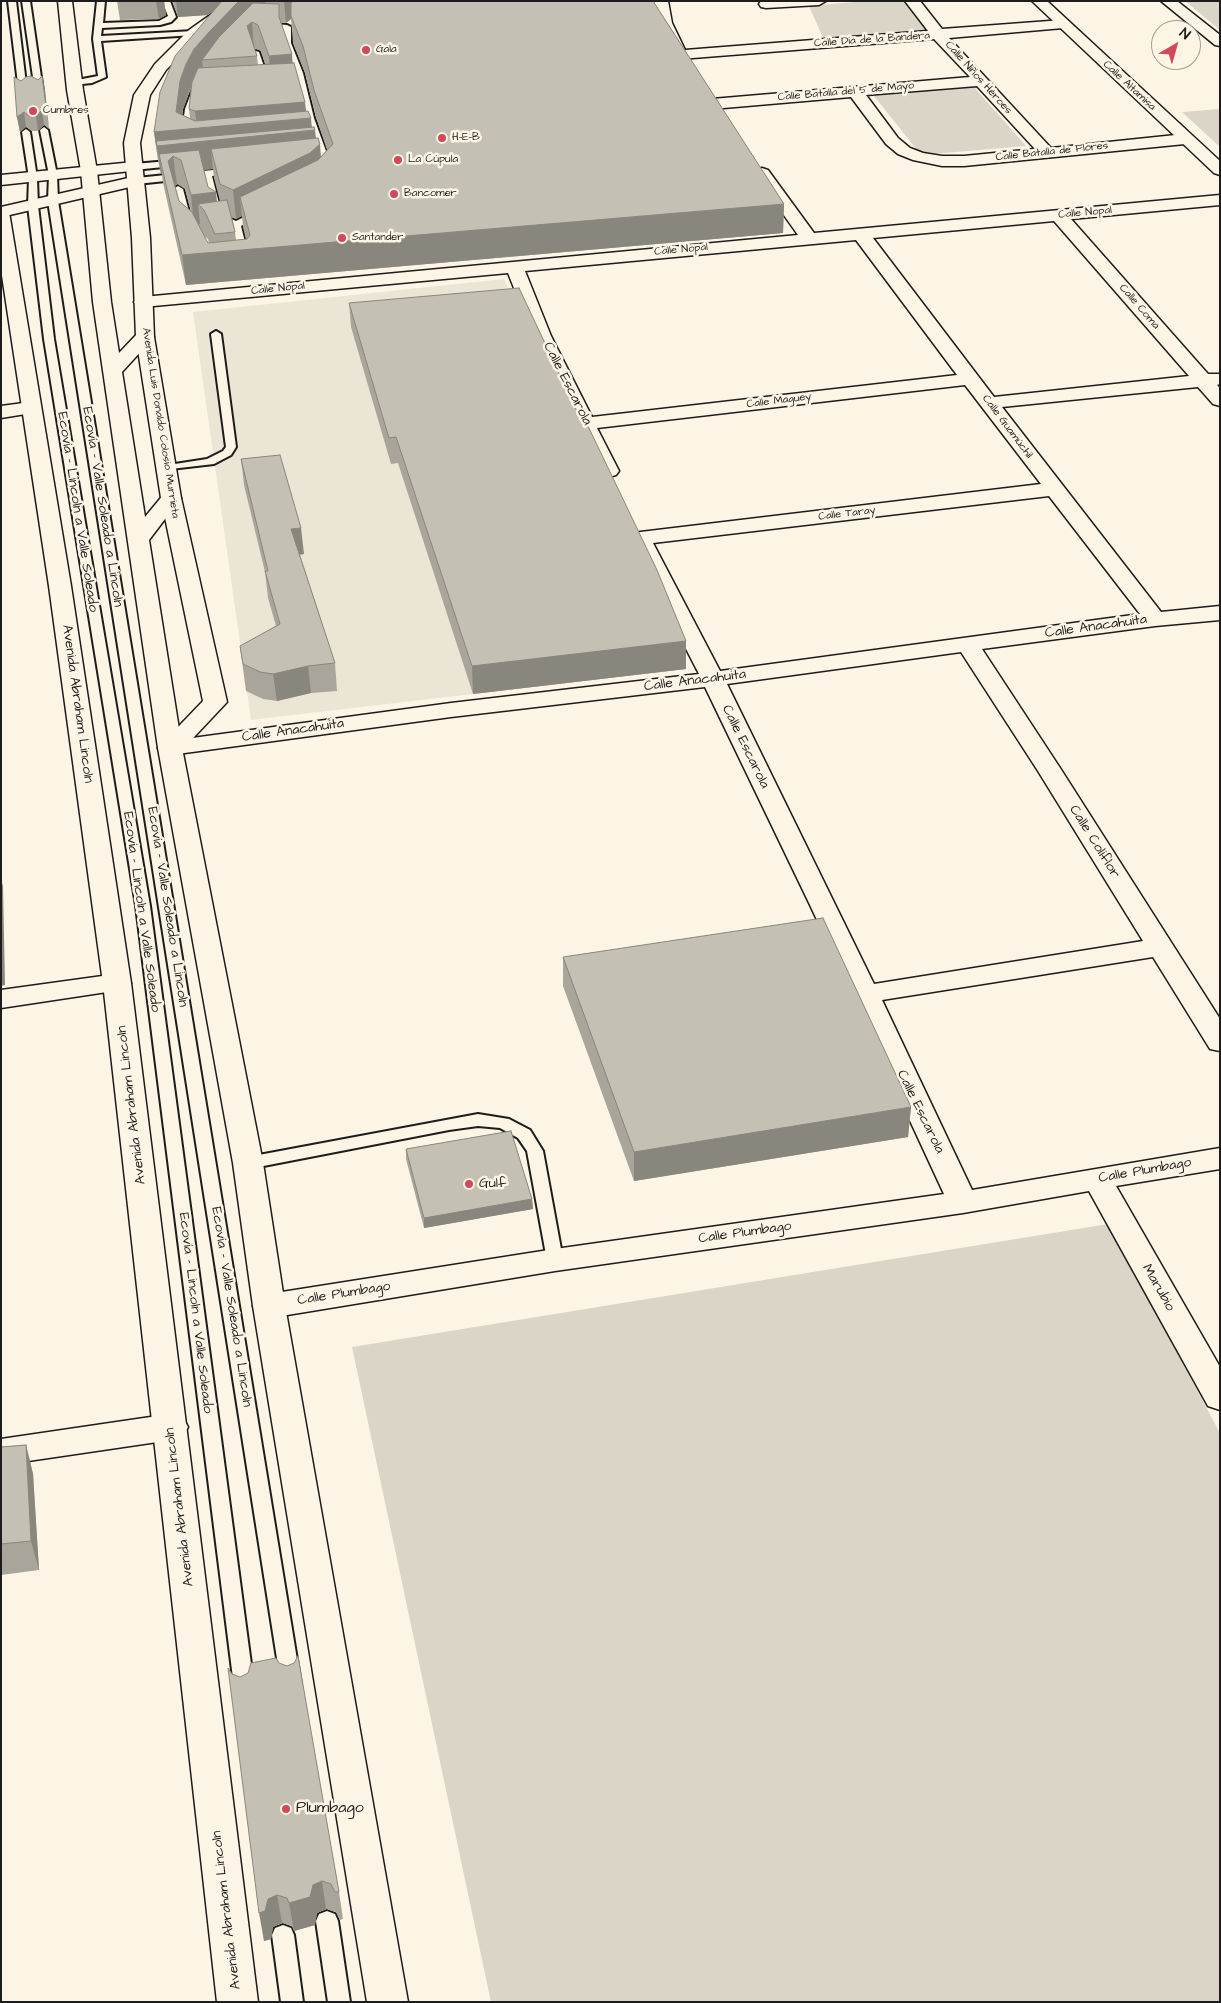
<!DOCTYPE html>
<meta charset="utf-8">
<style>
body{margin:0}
#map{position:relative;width:1221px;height:2003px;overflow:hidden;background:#fcf5e5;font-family:"Architects Daughter",sans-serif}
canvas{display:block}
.frame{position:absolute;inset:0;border:2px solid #1c1c1c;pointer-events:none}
.north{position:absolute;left:1151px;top:20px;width:50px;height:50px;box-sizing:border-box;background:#fcf5e5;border:1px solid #a29e95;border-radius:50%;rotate:38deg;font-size:14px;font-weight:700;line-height:20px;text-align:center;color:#1c1c1c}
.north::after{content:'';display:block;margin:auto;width:18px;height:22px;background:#d1495b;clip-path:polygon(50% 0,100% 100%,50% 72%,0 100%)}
</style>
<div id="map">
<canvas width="1221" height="2003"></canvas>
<div class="frame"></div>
<div class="north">N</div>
</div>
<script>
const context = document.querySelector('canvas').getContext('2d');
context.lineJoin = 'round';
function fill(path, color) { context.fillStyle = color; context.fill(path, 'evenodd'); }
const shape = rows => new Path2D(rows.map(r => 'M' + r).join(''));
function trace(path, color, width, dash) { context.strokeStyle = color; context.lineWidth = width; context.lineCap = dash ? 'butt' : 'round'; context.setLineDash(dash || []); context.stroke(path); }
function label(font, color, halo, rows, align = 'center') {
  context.font = font + ' "Architects Daughter",sans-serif'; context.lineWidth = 5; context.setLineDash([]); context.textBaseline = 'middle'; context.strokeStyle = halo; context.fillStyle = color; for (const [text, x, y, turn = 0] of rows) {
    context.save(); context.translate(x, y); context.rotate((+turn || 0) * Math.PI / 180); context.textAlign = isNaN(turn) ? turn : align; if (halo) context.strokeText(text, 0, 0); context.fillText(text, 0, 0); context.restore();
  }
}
fill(shape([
 [504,279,686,669,251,720,193,312]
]), '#ebe5d6');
fill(shape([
 [866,1,903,1,927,32,824,40,809,6],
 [1185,1,1220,1,1220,30],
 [974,87,1026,146,921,155,874,96],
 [1220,109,1220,147,1182,112],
 [1108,1224,1220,1433,1220,2002,491,2002,352,1347]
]), '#dbd5c8');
const service = shape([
 [8,1,16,1,27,92,23,94,19,92,8,1],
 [22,1,30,1,43,91,39,93,35,91,22,1],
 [97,1,105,1,103,23,159,21,168,16,162,1,170,1,176,17,171,22,160,25,102,28,101,36,194,31,198,33,194,35,101,41,106,77,92,83,72,85,72,81,98,76,93,39,97,1],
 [261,23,287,25,291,27,291,43,303,73,314,118,330,162,333,174,332,176,329,177,325,174,306,118,295,73,283,43,283,29,261,27,261,23],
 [252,50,259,52,270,84,269,86,262,84,251,52,252,50],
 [193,88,200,90,193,109,189,138,185,141,181,138,185,109,193,88],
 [44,127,48,130,57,175,58,201,301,1684,298,1690,291,1693,284,1690,281,1684,48,201,49,175,40,130,44,127],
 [26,129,30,132,37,178,38,206,54,339,150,906,255,1694,252,1700,245,1703,238,1700,235,1694,136,906,44,339,28,206,29,178,22,132,26,129],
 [180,160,184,163,183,165,134,170,130,167,134,164,180,160],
 [232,168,235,169,235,173,212,176,222,215,236,221,256,211,259,210,264,213,241,226,249,258,244,261,239,258,232,228,215,230,210,227,212,225,225,223,213,216,203,177,137,184,133,181,137,178,232,168],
 [178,186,183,189,192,223,190,225,187,226,182,223,173,189,178,186],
 [216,331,221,334,236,447,231,455,214,464,162,470,160,468,162,466,207,459,223,451,226,447,211,334,216,331],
 [478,1114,509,1119,530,1130,543,1151,563,1260,561,1264,555,1266,549,1264,547,1260,527,1151,518,1138,500,1128,478,1126,449,1130,248,1169,242,1167,240,1163,242,1159,248,1157,478,1114],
 [327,1911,335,1914,338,1921,350,2002,328,2002,316,1921,319,1914,327,1911],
 [283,1925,291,1928,294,1935,303,2002,281,2002,272,1935,275,1928,283,1925]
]);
const minor = shape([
 [654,1,668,1,672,23,685,50,928,31,905,1,920,1,942,29,1063,20,1068,21,1070,24,1068,27,1063,28,949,38,1051,148,1185,134,1191,136,1193,139,1191,142,1185,144,964,166,942,166,913,160,898,154,886,144,851,97,712,109,707,107,704,104,707,101,712,99,970,77,934,39,680,59,675,58,673,55,658,23,654,1],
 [977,86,1035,149,964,156,942,156,923,153,910,148,898,138,866,95,977,86],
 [761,1,826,1,819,5,766,8,761,7,759,4,761,1],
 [1161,1,1177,1,1220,35,1220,46,1215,45,1161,1],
 [762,168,768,170,814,233,1220,195,1220,205,1071,219,1208,374,1220,374,1220,384,1217,385,1220,388,1220,406,1213,404,1198,387,1002,407,1161,612,1220,606,1220,620,1155,626,982,649,1062,771,1220,1019,1220,1051,1210,1049,1153,957,882,1000,972,1190,1220,1148,1220,1169,1116,1186,1220,1367,1220,1410,1208,1406,1089,1191,963,1213,555,1271,269,1318,258,1314,253,1306,258,1298,269,1294,555,1249,944,1194,811,907,705,687,451,717,170,755,161,753,158,748,161,743,170,741,451,703,699,674,633,546,635,543,629,538,632,533,1041,484,965,385,597,428,619,471,616,475,609,477,602,475,533,336,508,273,143,307,137,306,134,302,137,298,143,297,798,235,754,173,756,170,762,168],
 [1054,221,1189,376,994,397,873,238,1054,221],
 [856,240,957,375,592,417,551,336,525,271,856,240],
 [1049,496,1140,614,720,671,653,543,1049,496],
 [961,652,1038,771,1143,941,874,984,727,684,961,652],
 [31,402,38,404,41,408,38,412,1,418,1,406,31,402],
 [117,974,127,977,131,983,127,989,1,1008,1,990,117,974],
 [171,1414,183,1418,188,1427,183,1436,171,1440,1,1465,1,1439,171,1414]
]);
const tertiary = shape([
 [1032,1,1047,1,1220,161,1220,175,1214,173,1032,1],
 [134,162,140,164,142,167,140,170,1,185,1,175,134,162],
 [137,176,143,178,145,181,143,184,1,217,1,207,137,176]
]);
const secondary = shape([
 [230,1,247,1,199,36,166,70,150,95,140,143,150,238,154,337,181,498,227,702,179,753,170,755,161,753,158,748,203,701,161,498,136,337,132,238,124,143,134,95,155,64,189,30,230,1]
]);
const primary = shape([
 [58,1,72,1,83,90,97,171,111,302,119,353,138,333,145,331,152,333,154,337,122,372,145,517,164,494,171,492,178,494,181,498,149,540,182,748,263,1163,285,1306,408,2002,367,2002,253,1306,233,1163,158,748,93,302,81,171,67,90,58,1],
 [1,207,7,208,9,212,71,586,131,983,258,2002,217,2002,103,983,49,586,1,269,1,207]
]);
trace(service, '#1c1c1c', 4);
trace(minor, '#1c1c1c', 3);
trace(tertiary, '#1c1c1c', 3);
trace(secondary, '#1c1c1c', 3);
trace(primary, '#1c1c1c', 3);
fill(service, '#fcf5e5');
fill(minor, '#fcf5e5');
fill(tertiary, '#fcf5e5');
fill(secondary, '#fcf5e5');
fill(primary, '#fcf5e5');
fill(shape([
 [117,1,164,1,166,15,159,19,120,20],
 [172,1,653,1,784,204,783,233,186,285,163,183,162,174,161,174,160,170,158,160,154,132,215,9,208,15,178,17],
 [291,19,293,43,305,73,316,117,327,150,321,157,316,139,306,111,281,22,286,23],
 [254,48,261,51,265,64,258,65,257,56],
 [191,88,189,109,190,118,182,115,183,109],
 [213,169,214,178,220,201,217,202,208,187,204,170],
 [177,184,185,189,191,212,179,201,175,186],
 [242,216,243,227,246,239,236,240,235,232,232,217,236,219],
 [204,236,208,239,209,243,208,243],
 [21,81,45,90,49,129,44,125,38,131,32,131,26,127,20,132,17,117],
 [349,303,686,641,686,669,473,694,398,463,391,464,351,327],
 [241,459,304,554,300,555,335,663,337,691,311,693,277,701,263,699,246,691,240,646,276,626,268,598,265,572,244,485],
 [563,957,911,1107,908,1137,634,1181,563,986],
 [406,1149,532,1199,533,1209,424,1228,406,1159],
 [26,1445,33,1474,39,1570,1,1575,1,1447],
 [232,1674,339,1892,343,1919,340,1920,336,1912,326,1909,317,1913,315,1925,294,1931,292,1926,282,1923,273,1927,271,1939,264,1941]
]), '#a9a59a');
fill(shape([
 [156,1,164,1,166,15,159,19],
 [176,1,226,1,208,15,178,17],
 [239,1,265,1,266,10,202,60,203,69,198,76,189,91,183,109,180,129,197,128,195,111,305,102,307,118,311,118,312,130,315,130,317,147,320,144,322,172,240,197,242,216,236,219,233,190,211,149,213,169,185,172,181,160,173,156,177,184,171,189,159,154,162,174,161,174,157,146,156,141,158,160,154,132,176,112,180,81,186,64,194,49,210,31],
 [284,1,307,1,291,16,291,19,286,23],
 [252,22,254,48,247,26],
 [292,54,294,81,271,83,269,56],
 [42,76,45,90,49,129,47,114],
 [42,110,44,125,38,131,36,116],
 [24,112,26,127,20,132,17,117],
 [216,192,219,222,198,204,200,224,194,225,191,195],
 [784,204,783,233,186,285,182,255],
 [301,528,304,554,294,555,291,529],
 [686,641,686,669,473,694,472,666],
 [308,666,311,693,277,701,273,674],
 [1,879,3,886,5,985,1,986],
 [911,1107,908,1137,634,1181,634,1152],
 [532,1199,533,1209,424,1228,424,1218],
 [26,1445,33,1474,39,1570,31,1541],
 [322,1881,326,1909,317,1913,315,1925,294,1931,289,1903,313,1885],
 [277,1895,282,1923,273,1927,271,1939,264,1941,259,1913,268,1899]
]), '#89867d');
const building = shape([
 [222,1,239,1,210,31,194,49,186,64,180,81,176,112,195,121,308,111,311,118,154,132,160,92,175,56,222,1],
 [293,1,653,1,784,204,182,255,159,154,199,150,208,187,216,192,191,195,181,160,173,156,168,161,179,201,192,212,208,243,247,239,250,235,240,197,318,160,333,144,314,90,303,46,291,16,291,3,293,1],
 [253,3,279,4,279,17,292,54,269,56,258,25,252,22,247,26,257,56,202,60,219,37,253,3],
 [294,63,305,102,195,111,189,109,192,82,198,68,294,63],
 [31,76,38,80,42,76,47,114,42,110,36,116,29,116,24,112,17,117,14,77,21,81,26,77,31,76],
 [314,127,315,130,157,146,156,141,314,127],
 [318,138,320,144,310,153,233,190,220,184,211,149,318,138],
 [227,200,235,232,215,234,204,210,198,204,227,200],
 [519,288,583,424,587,424,657,570,686,641,472,666,396,437,389,438,349,303,519,288],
 [280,455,301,528,291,529,335,663,308,666,273,674,260,672,243,664,240,646,280,624,265,571,268,571,241,459,280,455],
 [823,918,911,1107,634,1152,563,957,823,918],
 [511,1131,532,1199,424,1218,406,1149,511,1131],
 [26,1445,31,1541,1,1544,1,1447,26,1445],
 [298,1656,339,1892,335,1892,331,1884,322,1881,313,1885,310,1897,289,1903,287,1898,277,1895,268,1899,265,1911,259,1913,228,1668,232,1674,240,1677,248,1673,251,1663,276,1658,279,1663,287,1666,294,1663,298,1656]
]);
fill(building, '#c4c0b3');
trace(building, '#89867d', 1);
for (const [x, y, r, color] of [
 [366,50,5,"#d1495b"],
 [33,111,5,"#d1495b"],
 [442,138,5,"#d1495b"],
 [398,160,5,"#d1495b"],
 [394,194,5,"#d1495b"],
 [342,238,5,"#d1495b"],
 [469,1184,5,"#d1495b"],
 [286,1809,5,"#d1495b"]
]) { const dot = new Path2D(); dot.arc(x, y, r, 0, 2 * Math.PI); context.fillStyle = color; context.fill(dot); trace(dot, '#fcf5e5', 2); }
label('11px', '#1c1c1c', '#fcf5e5', [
 ["Calle Día de la Bandera",872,40,-4],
 ["Calle Niños Héroes",978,78,48],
 ["Calle Altamisa",1129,86,43],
 ["Calle Batalla del 5 de Mayo",846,92,-5],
 ["Calle Batalla de Flores",1052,152,-6],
 ["Calle Nopal",1085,213,-5],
 ["Calle Nopal",681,250,-5],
 ["Calle Nopal",278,289,-6],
 ["Calle Coma",1139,307,49],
 ["Calle Maguey",779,401,-7],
 ["Avenida Luis Donaldo Colosio Murrieta",160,423,81],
 ["Calle Guamúchil",1007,427,53],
 ["Calle Taray",847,514,-7]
]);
label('11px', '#1c1c1c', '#fcf5e5', [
 ["Gala",376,50],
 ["Cumbres",43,111],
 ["H-E-B",452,138],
 ["La Cúpula",408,160],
 ["Bancomer",404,194],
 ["Santander",352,238]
], 'left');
label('14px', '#1c1c1c', '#fcf5e5', [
 ["Calle Escarola",567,384,63],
 ["Ecovía - Valle Soleado a Lincoln",102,507,81],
 ["Ecovía - Lincoln a Valle Soleado",77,512,81],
 ["Calle Anacahuita",1096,627,-8],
 ["Calle Anacahuita",695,681,-7],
 ["Avenida Abraham Lincoln",77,704,82],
 ["Calle Anacahuita",293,731,-8],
 ["Calle Escarola",745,747,64],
 ["Calle Coliflor",1094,842,58],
 ["Ecovía - Valle Soleado a Lincoln",167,907,81],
 ["Ecovía - Lincoln a Valle Soleado",141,912,82],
 ["Avenida Abraham Lincoln",132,1105,-97],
 ["Calle Escarola",920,1112,64],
 ["Calle Plumbago",1145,1171,-10],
 ["Calle Plumbago",745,1233,-8],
 ["Marubio",1158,1288,60],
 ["Calle Plumbago",344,1294,-9],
 ["Ecovía - Valle Soleado a Lincoln",231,1307,81],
 ["Ecovía - Lincoln a Valle Soleado",195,1313,83],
 ["Avenida Abraham Lincoln",180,1507,-97],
 ["Avenida Abraham Lincoln",227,1910,-97]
]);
label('14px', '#1c1c1c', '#fcf5e5', [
 ["Gulf",479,1184]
], 'left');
label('16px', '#1c1c1c', '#fcf5e5', [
 ["Plumbago",296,1809]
], 'left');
</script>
